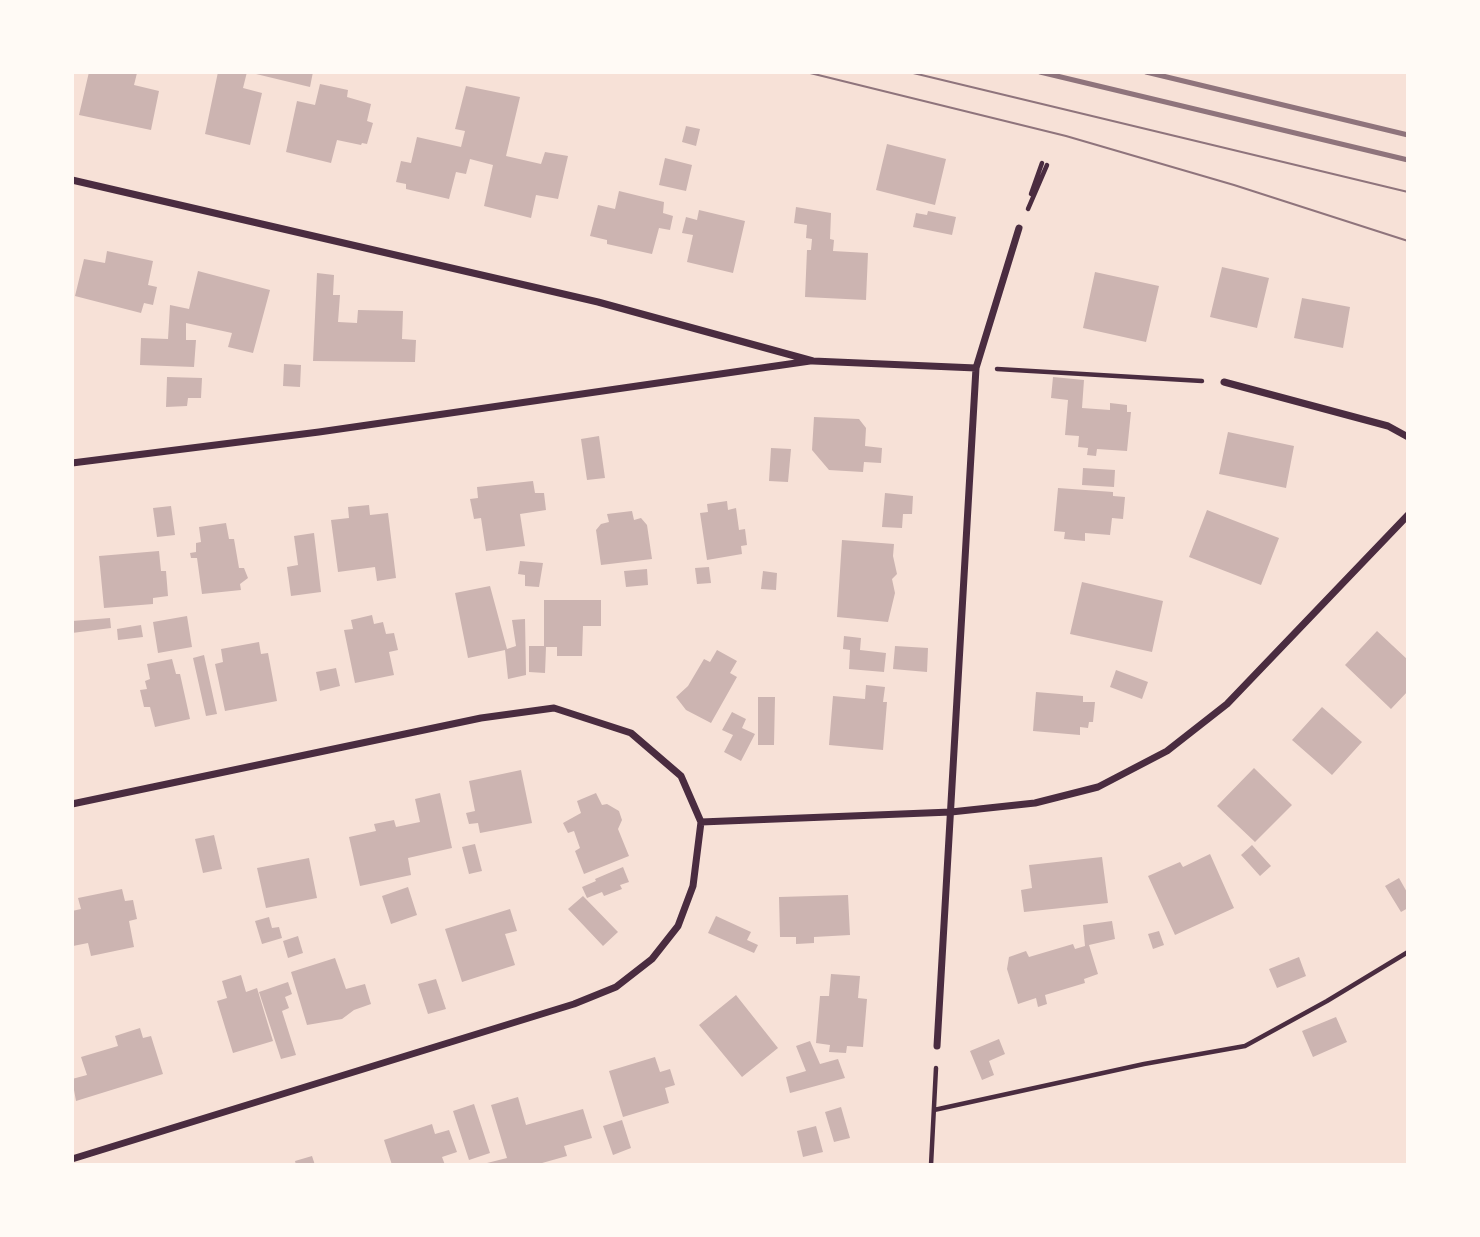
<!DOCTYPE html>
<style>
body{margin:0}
#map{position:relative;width:1480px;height:1237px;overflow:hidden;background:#f7e1d7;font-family:"Noto Serif",serif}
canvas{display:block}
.frame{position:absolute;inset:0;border:74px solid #fffaf5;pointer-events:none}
</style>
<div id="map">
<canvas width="1480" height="1237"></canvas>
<div class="frame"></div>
</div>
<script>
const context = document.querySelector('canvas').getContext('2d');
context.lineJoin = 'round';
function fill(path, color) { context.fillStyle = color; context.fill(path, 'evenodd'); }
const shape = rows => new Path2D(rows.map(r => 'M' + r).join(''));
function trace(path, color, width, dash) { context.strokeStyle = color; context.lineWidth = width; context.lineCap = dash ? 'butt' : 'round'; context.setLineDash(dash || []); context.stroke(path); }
fill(shape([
 [89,72,137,73,134,85,159,91,151,130,79,115],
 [218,72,247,72,243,88,262,93,250,145,205,134],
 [256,72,313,72,310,87,256,74],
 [320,84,348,90,347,97,371,104,367,121,373,123,367,144,362,143,361,145,337,140,331,163,286,152,297,101,315,105],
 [466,86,520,97,506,156,541,164,545,152,568,156,558,199,536,195,531,218,484,206,493,165,470,159,466,174,456,172,449,199,406,189,406,184,396,182,401,161,411,163,417,137,461,147,465,131,455,129],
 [686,126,700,129,696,146,682,142],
 [887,144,946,159,935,205,876,190],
 [665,158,692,165,686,191,659,185],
 [619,191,664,202,663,213,673,216,670,230,659,228,652,254,607,244,607,240,590,236,598,205,615,209],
 [796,207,831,213,830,239,834,240,833,251,868,253,866,300,805,297,807,250,811,250,812,239,806,238,807,225,794,223],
 [699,210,745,221,733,273,687,262,693,235,682,233,686,217,697,220],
 [928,211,956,217,952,235,913,227,916,213,927,215],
 [107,251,153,261,148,285,157,287,153,305,144,303,141,313,75,296,84,259,105,263],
 [1222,267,1269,278,1257,328,1210,317],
 [198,271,270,290,253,353,228,347,232,333,186,323,186,340,196,340,194,367,140,365,141,338,168,339,170,305,189,309],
 [1095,272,1159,286,1146,342,1083,328],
 [317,273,334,275,333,295,340,295,338,322,357,323,358,310,403,311,402,339,416,340,415,362,313,361],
 [1302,298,1350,307,1343,348,1294,338],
 [284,364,301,365,300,387,283,386],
 [167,377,202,378,201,398,188,398,187,406,166,407],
 [1053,377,1084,380,1082,408,1110,410,1110,403,1127,405,1127,412,1131,412,1127,451,1097,449,1096,456,1087,455,1088,448,1078,447,1079,436,1065,435,1068,400,1051,398],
 [814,417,859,419,866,428,865,446,882,448,881,463,864,462,863,472,829,470,812,450],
 [1228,432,1294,446,1286,488,1219,474],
 [599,436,605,478,587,480,581,439],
 [771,448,791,449,788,482,769,481],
 [1083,468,1115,470,1114,487,1082,485],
 [533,481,535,493,544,493,546,510,520,514,525,546,486,551,481,518,474,519,470,499,478,498,477,487],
 [1058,488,1113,492,1113,496,1125,497,1123,519,1112,518,1110,535,1085,533,1085,541,1064,539,1065,532,1054,531],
 [885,493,913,496,912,514,903,514,902,528,882,527],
 [727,501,728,510,736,508,739,530,745,529,747,545,741,546,742,554,707,560,700,513,708,512,707,504],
 [369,505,370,515,388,513,396,578,377,581,375,567,338,572,331,520,349,518,348,507],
 [171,506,175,535,157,537,153,508],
 [1207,510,1279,538,1261,585,1189,557],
 [632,511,634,520,641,518,647,525,652,559,601,565,596,530,601,524,609,522,607,514],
 [226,523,229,539,234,539,239,568,244,568,248,578,240,584,241,590,202,594,197,558,191,558,190,553,196,552,196,543,201,542,199,527],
 [314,533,321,592,291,596,287,567,298,565,294,536],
 [842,540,894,544,893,556,897,574,892,579,895,593,888,622,837,617],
 [159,551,161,571,166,571,168,596,153,598,153,604,104,608,99,556],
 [520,561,543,563,539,587,525,586,525,575,518,574],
 [709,567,711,583,697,584,695,568],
 [647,569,648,585,626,587,624,571],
 [763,571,777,573,776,590,761,589],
 [1082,582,1163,601,1152,652,1070,634],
 [490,586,507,649,516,646,512,620,525,619,526,675,508,679,505,650,468,658,455,593],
 [544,600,601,600,601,626,583,626,582,656,557,656,557,647,546,647,545,673,529,672,529,646,544,646],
 [372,615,374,624,383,622,386,634,394,633,398,650,389,652,394,675,355,683,344,630,353,629,351,620],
 [187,616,192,647,158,653,153,622],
 [110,618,111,628,72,633,72,621],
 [141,625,143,637,118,640,117,629],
 [1377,631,1408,660,1408,691,1391,709,1345,665],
 [844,636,861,638,860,650,886,653,884,672,849,669,850,650,843,649],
 [259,642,261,654,268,653,277,701,225,711,215,664,223,662,221,649],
 [895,646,928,648,927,672,893,669],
 [717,650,737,661,730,673,737,677,711,723,686,710,676,697,688,686,704,659,710,662],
 [204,655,217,714,206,716,193,658],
 [172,659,176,674,180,674,190,719,155,727,150,707,144,707,140,690,147,689,145,681,150,679,147,664],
 [336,668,340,686,320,691,316,672],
 [1116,670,1148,682,1142,699,1110,687],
 [866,685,885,687,883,702,887,702,883,750,829,745,833,696,865,699],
 [1036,692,1083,696,1083,702,1095,702,1093,722,1089,722,1088,728,1080,727,1080,735,1033,731],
 [758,697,775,697,774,745,758,745],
 [1322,707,1362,742,1332,775,1292,740],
 [732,712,746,719,742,728,755,734,741,761,724,752,733,735,722,730],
 [1254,768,1292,805,1255,842,1217,806],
 [521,770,532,823,480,833,478,823,469,824,466,813,475,811,469,781],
 [440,793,452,848,408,858,411,875,360,886,349,837,376,831,374,824,394,820,396,827,420,822,415,799],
 [596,793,602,805,607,804,619,811,622,820,618,829,629,856,584,874,575,851,580,848,574,831,568,833,563,823,581,813,577,801],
 [214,835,222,869,203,873,195,839],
 [475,844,482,871,469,874,462,847],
 [1252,845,1271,866,1260,876,1241,855],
 [1210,854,1234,908,1175,935,1148,876,1180,862,1183,867],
 [1102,857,1108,903,1024,912,1021,890,1032,888,1029,865],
 [309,858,317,898,266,908,257,868],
 [623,867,629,882,620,885,622,889,604,896,602,892,587,898,582,887,596,881,595,879],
 [1399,878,1408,894,1408,908,1401,912,1385,886],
 [408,887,417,915,391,924,382,896],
 [122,889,125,901,133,900,137,919,129,921,134,947,91,956,88,943,73,946,72,911,81,909,78,898],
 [848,895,850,935,814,937,814,943,796,944,796,937,780,937,779,897],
 [583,896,618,932,603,946,568,909],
 [510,909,517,931,505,934,515,965,462,982,445,929],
 [716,916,751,932,747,940,758,945,754,953,708,933],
 [269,917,272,928,279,927,282,938,262,944,255,921],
 [1112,921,1115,939,1089,945,1098,974,1084,979,1085,983,1045,995,1047,1004,1038,1007,1036,998,1018,1004,1007,969,1009,957,1026,951,1029,957,1073,944,1075,949,1085,946,1083,925],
 [1159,931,1164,945,1153,949,1148,934],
 [298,936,303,953,288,958,283,941],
 [1299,957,1306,976,1277,988,1269,969],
 [335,958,346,989,365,984,371,1004,354,1010,342,1019,307,1025,291,972],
 [831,974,860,976,858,998,867,999,863,1047,847,1046,846,1053,829,1052,830,1045,816,1043,820,996,829,996],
 [241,975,246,992,257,988,273,1041,233,1053,217,1001,227,998,222,981],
 [436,979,446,1009,428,1014,418,984],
 [288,982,292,994,285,997,289,1008,282,1011,296,1055,281,1059,259,992],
 [736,995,778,1048,742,1077,699,1025],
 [1336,1017,1347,1042,1313,1057,1302,1031],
 [140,1028,143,1038,151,1036,163,1074,76,1101,72,1079,87,1075,81,1057,118,1046,115,1036],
 [999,1039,1005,1054,989,1061,994,1075,982,1080,970,1051],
 [810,1041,820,1064,838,1059,845,1078,790,1093,786,1077,806,1071,796,1046],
 [655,1057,660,1072,670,1069,675,1085,665,1088,669,1103,623,1117,609,1071],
 [518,1097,526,1125,583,1109,592,1138,564,1146,567,1156,535,1165,487,1165,487,1163,507,1158,491,1105],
 [474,1104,490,1153,469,1160,453,1111],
 [841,1107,850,1138,834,1142,825,1112],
 [622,1120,631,1148,613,1155,603,1126],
 [432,1124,435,1134,449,1130,457,1152,442,1157,445,1165,392,1165,384,1140],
 [816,1126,823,1152,803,1157,797,1131],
 [312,1156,315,1165,296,1165,295,1161]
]), '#ccb4b1');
trace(shape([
 [1031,194,1042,163],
 [1028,209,1047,165],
 [997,369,1202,381],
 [934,1110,1144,1064,1245,1046,1327,1001,1408,952],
 [931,1165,936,1068]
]), '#4a2c40', 4.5);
trace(shape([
 [72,180,598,302,813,361,976,368],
 [1224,382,1388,426,1408,437],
 [72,463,319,432,810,361],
 [72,804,481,718,554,708,631,733,681,776,701,822],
 [937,1046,976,368,1019,228],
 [72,1159,574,1004,616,987,652,959,678,926,693,886,701,822,951,812,1035,803,1098,787,1167,751,1227,704,1408,515]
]), '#4a2c40', 7);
trace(shape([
 [806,72,1066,136,1234,185,1408,241],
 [909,72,1408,192]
]), '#8f747c', 2);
trace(shape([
 [1040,72,1408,160],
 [1146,72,1408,135]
]), '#8f747c', 5);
</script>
